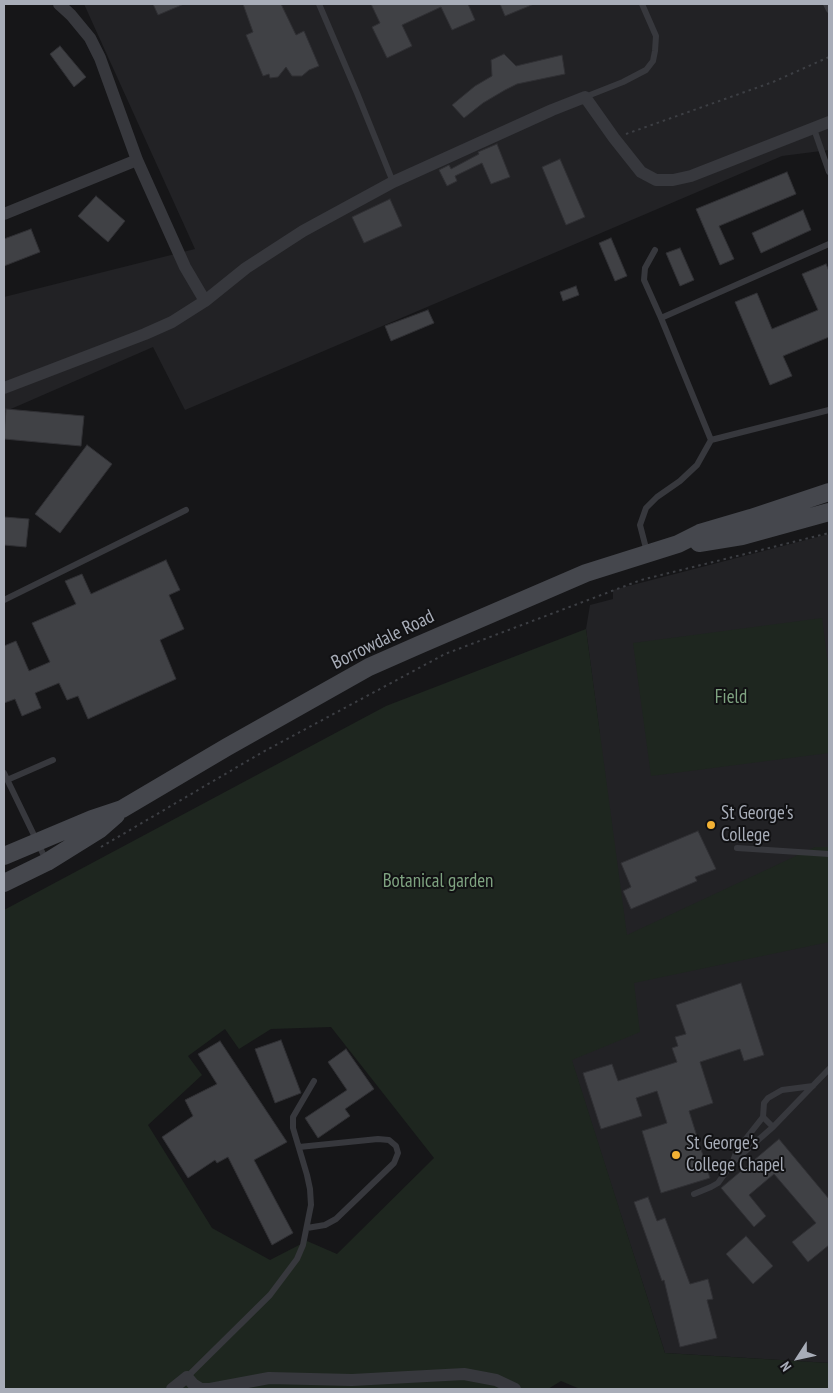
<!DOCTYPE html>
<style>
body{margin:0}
#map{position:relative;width:833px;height:1393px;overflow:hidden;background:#161618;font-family:"PT Sans Narrow",sans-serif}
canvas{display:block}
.frame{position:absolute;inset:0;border:5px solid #a8adb8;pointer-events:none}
.north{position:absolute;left:773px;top:1333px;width:50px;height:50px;-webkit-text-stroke:4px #111113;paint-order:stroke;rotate:235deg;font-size:14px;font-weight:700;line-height:20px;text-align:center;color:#a8adb8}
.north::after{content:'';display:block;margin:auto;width:18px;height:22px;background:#a8adb8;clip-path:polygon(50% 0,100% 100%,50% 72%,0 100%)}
</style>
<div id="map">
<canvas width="833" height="1393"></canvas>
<div class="frame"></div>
<div class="north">N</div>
</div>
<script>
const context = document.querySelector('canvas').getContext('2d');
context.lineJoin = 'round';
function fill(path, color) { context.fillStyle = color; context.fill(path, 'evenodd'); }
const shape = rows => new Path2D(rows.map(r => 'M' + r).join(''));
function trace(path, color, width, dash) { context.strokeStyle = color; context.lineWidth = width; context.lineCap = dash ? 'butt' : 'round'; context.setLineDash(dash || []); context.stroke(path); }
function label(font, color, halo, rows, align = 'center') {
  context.font = font + ' "PT Sans Narrow",sans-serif'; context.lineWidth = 4; context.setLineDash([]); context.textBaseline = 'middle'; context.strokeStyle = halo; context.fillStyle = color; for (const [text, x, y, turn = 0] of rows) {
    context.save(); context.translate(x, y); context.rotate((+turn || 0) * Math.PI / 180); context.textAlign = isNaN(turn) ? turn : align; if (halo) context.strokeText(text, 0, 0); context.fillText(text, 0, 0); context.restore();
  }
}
fill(shape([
 [84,4,829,4,829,150,782,156,185,410,153,347,4,412,4,297,195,249],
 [829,534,829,1363,665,1353,571,1059,600,736,586,629,590,605,613,599,613,590]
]), '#222225');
fill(shape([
 [822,618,829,672,829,753,651,776,633,643],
 [586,629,627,935,815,847,829,847,829,942,634,983,640,1032,572,1060,665,1353,829,1363,829,1389,580,1389,561,1381,548,1389,4,1389,4,910,386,706],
 [331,1027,434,1158,337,1254,307,1241,270,1260,212,1228,148,1125,202,1075,188,1056,225,1029,239,1049,271,1029]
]), '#1e261f');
const building = shape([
 [153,4,184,4,158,15,153,4],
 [243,4,281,4,296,35,304,31,319,66,309,70,302,76,292,76,286,67,278,77,270,78,269,74,263,76,246,35,253,32,243,4],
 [371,4,468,4,475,20,452,30,441,7,402,25,412,46,387,58,372,27,380,23,371,4],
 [500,4,534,4,505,16,500,4],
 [60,46,86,77,74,87,50,54,60,46],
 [504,54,516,66,562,55,565,74,517,84,505,90,483,103,464,118,452,105,475,86,492,76,491,60,504,54],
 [497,144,510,177,491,184,482,163,455,176,457,181,447,186,439,170,449,165,451,169,479,154,478,152,497,144],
 [560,159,585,217,566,225,542,167,560,159],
 [787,172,796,194,719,226,734,259,720,265,696,209,787,172],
 [96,196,125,221,108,242,78,216,96,196],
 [390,199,402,226,364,243,352,217,390,199],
 [803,210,811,230,761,253,752,233,803,210],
 [31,229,40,252,4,266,4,239,31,229],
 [611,238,627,276,615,281,599,243,611,238],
 [680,248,694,280,680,286,666,253,680,248],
 [826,264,829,271,829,337,783,356,792,376,770,385,735,302,757,293,772,329,818,310,802,274,826,264],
 [576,286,579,295,563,301,560,292,576,286],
 [428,310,434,323,391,341,385,326,428,310],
 [6,409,84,416,81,446,4,439,6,409],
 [87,445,112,464,60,533,35,514,87,445],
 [4,517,29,519,26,547,4,545,4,517],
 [166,560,180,590,169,595,184,629,160,640,176,679,88,719,78,696,67,700,59,683,35,693,41,708,22,716,15,699,4,703,4,646,16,641,29,671,50,662,32,623,76,604,65,581,82,574,91,594,166,560],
 [698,831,716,869,695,877,697,881,631,909,623,891,631,887,621,863,698,831],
 [741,983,764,1055,744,1061,740,1049,700,1062,713,1103,689,1111,710,1178,661,1193,642,1131,667,1123,657,1091,636,1098,642,1116,601,1129,583,1073,612,1064,618,1081,677,1062,672,1048,678,1046,675,1037,686,1034,676,1005,741,983],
 [281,1040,301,1093,275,1103,255,1049,281,1040],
 [220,1041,287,1142,254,1160,293,1233,272,1245,228,1157,217,1163,215,1160,188,1178,162,1137,193,1116,185,1100,217,1084,198,1054,220,1041],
 [346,1049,374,1089,345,1109,350,1116,318,1138,305,1118,347,1090,328,1062,346,1049],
 [779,1139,829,1199,829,1245,808,1262,792,1242,816,1223,774,1174,749,1195,766,1216,754,1227,721,1188,779,1139],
 [648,1197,657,1221,665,1218,690,1284,708,1279,713,1299,707,1300,717,1338,680,1347,664,1280,662,1281,634,1202,648,1197],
 [746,1236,773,1266,753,1284,726,1254,746,1236]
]);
fill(building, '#404145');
trace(building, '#303034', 1);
trace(shape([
 [626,134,773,82,829,57],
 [101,847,261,753,445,654,641,580,829,533]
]), '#3d3f44', 2, [2.5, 4]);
trace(shape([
 [319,4,357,93,393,182],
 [826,4,829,10],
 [585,97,623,82,646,70,653,61,655,51,656,36,642,4],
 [814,129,829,172],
 [655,250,645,268,644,280,661,318,829,244],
 [711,440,829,410],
 [647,552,640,525,646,508,657,497,680,481,697,465,711,440,661,318],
 [4,600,186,510],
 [4,773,46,860],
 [7,780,53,760],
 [737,848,829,854],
 [763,1117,773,1127],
 [299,1147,378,1139,389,1140,396,1146,398,1153,394,1163,336,1219,325,1225,307,1228],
 [733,1161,737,1150,763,1117,764,1103,768,1098,782,1090,813,1086],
 [694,1194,711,1187,718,1183,733,1162,773,1127,829,1069],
 [187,1377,270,1295,297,1259,303,1245,311,1205,310,1189,307,1175,293,1128,293,1117,314,1081]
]), '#37383d', 6);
trace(shape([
 [59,4,71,15,90,38,100,58,137,160,185,267,205,301],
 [4,214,137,160],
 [4,388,145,334,172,322,205,301,246,268,303,231,393,182,552,110,585,97,614,138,641,172,656,180,673,180,691,176,829,122],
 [172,1389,187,1377,193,1384,201,1389,209,1389],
 [210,1389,269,1378,352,1380,464,1374,496,1380,515,1389]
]), '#37383d', 12);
trace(shape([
 [699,543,742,536,829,512],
 [4,856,92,819,122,809,227,747,369,667,419,645,586,573,678,544,700,533,751,518,829,492],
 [4,883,47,862,100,829,116,815]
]), '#45474d', 18);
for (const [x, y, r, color] of [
 [711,825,5,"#f2b134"],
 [676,1155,5,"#f2b134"]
]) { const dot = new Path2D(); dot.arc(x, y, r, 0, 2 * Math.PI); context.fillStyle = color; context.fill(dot); trace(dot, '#111113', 2); }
label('19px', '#a8adb8', '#111113', [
 ["Borrowdale Road",383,640,-26]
]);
label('19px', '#7fa381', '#111113', [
 ["Field",731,698],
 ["Botanical garden",438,882]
]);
label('19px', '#a8adb8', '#111113', [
 ["St George's",721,814],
 ["College",721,836],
 ["St George's",686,1144],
 ["College Chapel",686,1166]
], 'left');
</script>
